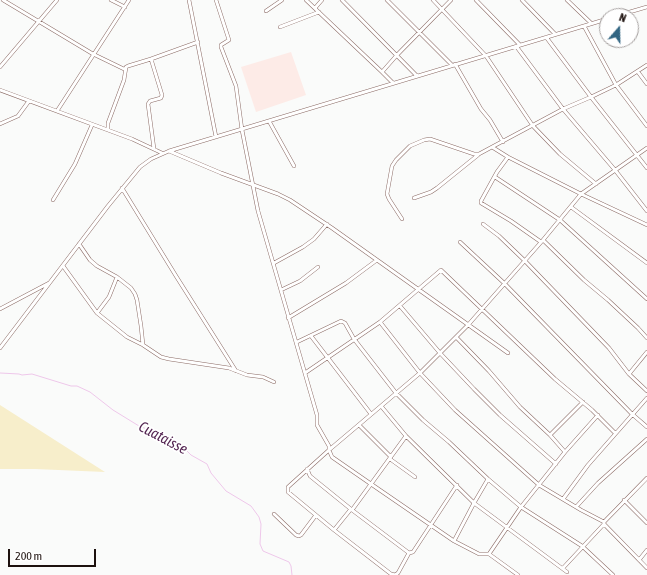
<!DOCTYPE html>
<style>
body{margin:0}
#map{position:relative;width:647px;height:575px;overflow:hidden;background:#fafbfa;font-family:"Asap Condensed",sans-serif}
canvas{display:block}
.north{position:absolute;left:599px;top:8px;width:40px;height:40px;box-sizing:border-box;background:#fff;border:1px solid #a5a09f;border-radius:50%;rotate:20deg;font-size:11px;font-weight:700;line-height:16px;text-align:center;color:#1d110e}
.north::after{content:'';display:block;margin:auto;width:14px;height:18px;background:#316582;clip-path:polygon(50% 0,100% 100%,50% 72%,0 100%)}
.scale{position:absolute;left:8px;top:549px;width:88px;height:18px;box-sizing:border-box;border:2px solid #1d110e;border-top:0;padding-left:5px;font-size:12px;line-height:14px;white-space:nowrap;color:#1d110e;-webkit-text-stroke:3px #fff;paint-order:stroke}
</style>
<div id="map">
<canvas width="647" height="575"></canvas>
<div class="north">N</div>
<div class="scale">200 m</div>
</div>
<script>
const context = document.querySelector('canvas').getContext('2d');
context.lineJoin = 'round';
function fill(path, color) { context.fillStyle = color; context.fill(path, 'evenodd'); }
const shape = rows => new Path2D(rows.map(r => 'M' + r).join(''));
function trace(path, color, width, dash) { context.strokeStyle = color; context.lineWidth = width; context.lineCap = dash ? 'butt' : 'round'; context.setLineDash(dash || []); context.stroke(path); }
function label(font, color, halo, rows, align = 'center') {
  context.font = font + ' "Asap Condensed",sans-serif'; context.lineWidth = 3.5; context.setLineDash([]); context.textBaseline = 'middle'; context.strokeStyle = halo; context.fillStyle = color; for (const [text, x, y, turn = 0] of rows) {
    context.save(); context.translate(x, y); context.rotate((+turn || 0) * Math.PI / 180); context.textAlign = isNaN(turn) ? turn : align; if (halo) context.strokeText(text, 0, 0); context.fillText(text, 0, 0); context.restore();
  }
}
fill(shape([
 [291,52,306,95,256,112,241,67]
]), '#fdebe7');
fill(shape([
 [0,405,105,472,35,469,0,469]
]), '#f7eecb');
trace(shape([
 [0,373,19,374,22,375,32,374,71,386,77,386,90,392,113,410,139,426,170,438,178,442,191,455,207,464,211,473,226,491,251,506,259,517,261,524,260,544,263,551,289,562,291,566,292,575]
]), '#eec7ea', 1);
const street = shape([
 [3,0,93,54,126,70],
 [111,0,125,7],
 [189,0,216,137],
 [216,0,229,40,221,45,221,47,236,86,242,130,258,211,317,415,317,425,329,446,329,450,288,487,288,492,334,530,391,574,395,575,398,573,409,553],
 [306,0,382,72],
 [342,0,417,76],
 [387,0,452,65],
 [433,0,486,56,533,126,560,154,596,184],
 [476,0,520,45],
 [522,0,555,34],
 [567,0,591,23],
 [315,8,322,0],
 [266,11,282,0],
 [616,16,647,7],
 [584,26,616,85,647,126],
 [280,27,319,12],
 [546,37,591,97,563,109,492,147,508,157,581,194,647,225],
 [516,46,563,109,615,170,647,211],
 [151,59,162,95,161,98,150,101,148,104,154,149],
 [455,64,481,109,490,120,503,142],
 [647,65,616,85,591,97,647,168],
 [0,67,57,0],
 [638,72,647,84],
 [393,83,382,72,397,55,451,0],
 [0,90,132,139,162,153],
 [57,111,129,0],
 [269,121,294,166],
 [0,124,18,116,29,101],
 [108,130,108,123,124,80,126,67,128,66,151,59,198,42],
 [169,151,221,173,278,194,290,200,332,228,377,260],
 [508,157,497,172,481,201,481,203,511,221,541,242],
 [495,177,560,220,647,299],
 [122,188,176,276,236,371],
 [414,198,431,192,437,188,478,155],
 [53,200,75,164,92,125],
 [571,207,647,263],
 [402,219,389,199,387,194,392,166,396,160,410,146,424,140,430,139,474,154,479,154,492,147],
 [483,224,499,236,525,261,609,348,629,374,647,391],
 [543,240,584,280,608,300,638,328,647,338],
 [460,242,504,283,632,414,647,427],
 [79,244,90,260,97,266,117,277,131,288,135,294,137,300,141,326,143,345],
 [274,263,303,247,314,239,327,224],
 [63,266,97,313,127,337,143,345,161,357,169,359,229,368,247,375,263,377,274,382],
 [281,290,300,281,318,267],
 [400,306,440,353,474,389,500,415,556,464],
 [0,309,49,283],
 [97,313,109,297,117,277],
 [288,318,346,283,377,260,508,353],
 [380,322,420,373,455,410,539,485,581,510,604,522,647,478],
 [311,336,371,414],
 [456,337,489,371,520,407,550,435,565,452],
 [297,342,341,321,345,323,354,339,396,393,423,420,449,442,488,479,521,507,582,546,613,575],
 [0,348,108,206,140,167,151,159,169,151,607,19],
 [305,373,380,322,441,270,555,379,592,410,615,433],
 [629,374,647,352],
 [381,406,406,436,474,503,567,572],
 [359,425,391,457],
 [550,435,583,402],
 [406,436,371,484,454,541,479,554,489,554,518,575],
 [390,459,415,477],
 [307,469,310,476,352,510],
 [457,485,413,552,409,553,352,510,371,484,332,457,329,450,420,373,468,325,543,240,581,194,647,148],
 [563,499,588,465,647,398],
 [624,500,647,523],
 [576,507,598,483,647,439],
 [274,514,296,535,299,536,301,535,316,515],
 [604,524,647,568],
 [334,530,351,509],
 [454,541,474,503,488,479],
 [489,554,521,507,565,452,598,415],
 [639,560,647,550],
 [563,568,604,524,604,522]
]);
trace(street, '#8b6b65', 4);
trace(street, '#fff', 3);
label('italic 15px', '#552753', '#fff', [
 ["Cuataisse",163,438,28]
]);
</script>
